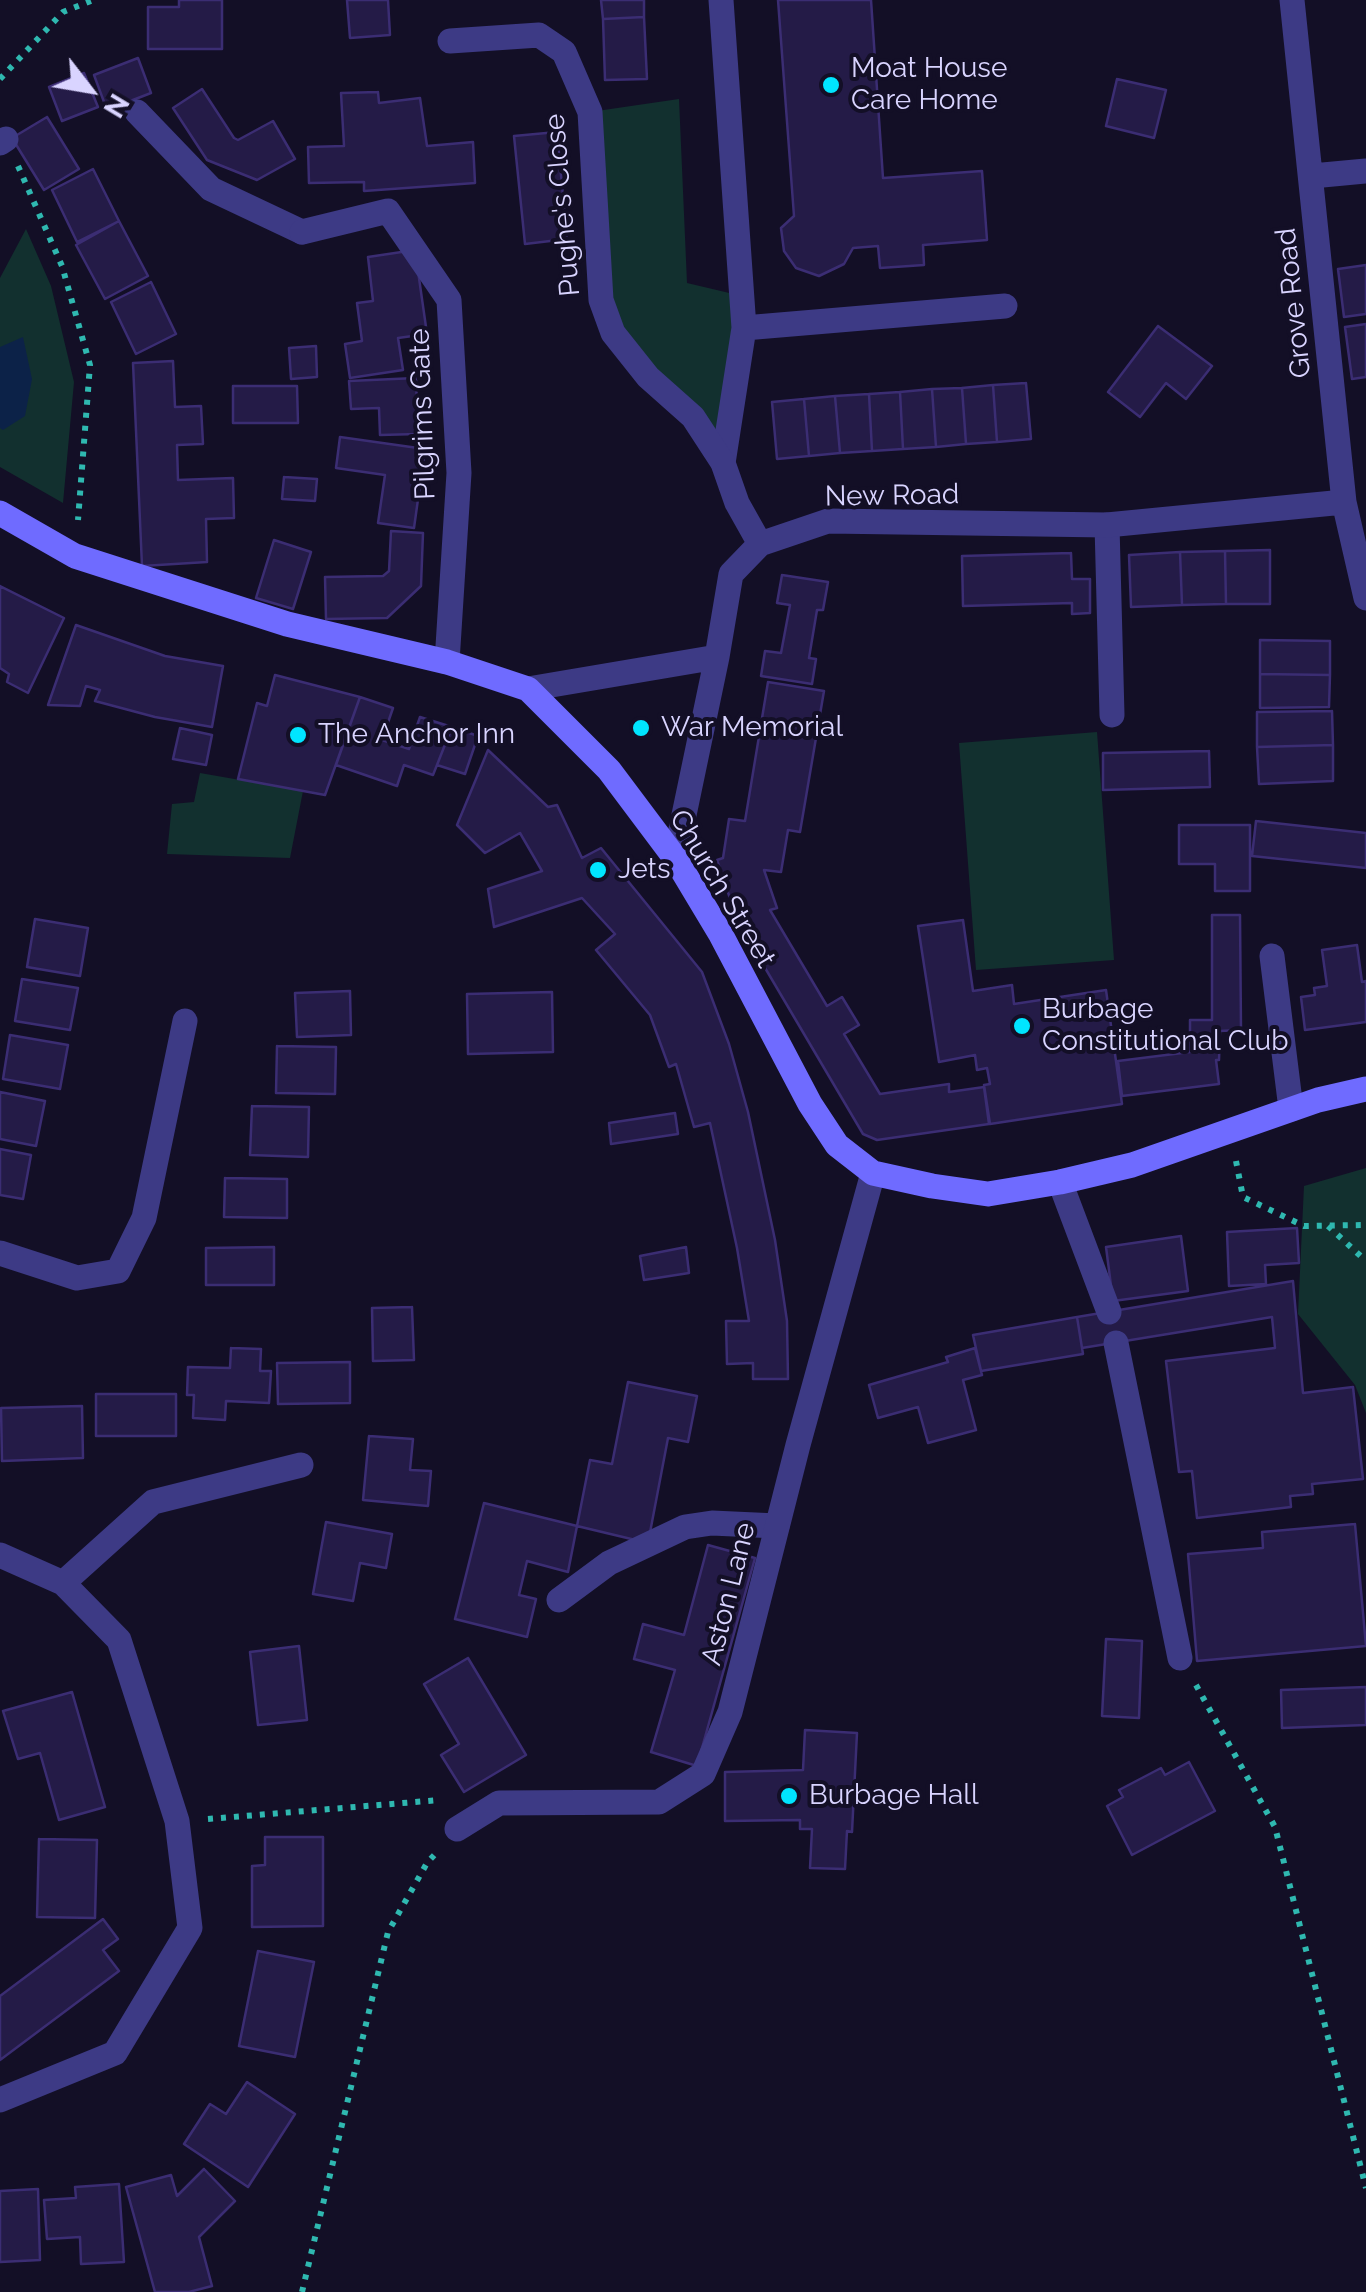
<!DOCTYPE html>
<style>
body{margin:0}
#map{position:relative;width:1366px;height:2292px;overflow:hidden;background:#130f26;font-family:Raleway,sans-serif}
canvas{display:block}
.north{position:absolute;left:40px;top:40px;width:100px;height:100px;-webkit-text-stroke:8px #130f26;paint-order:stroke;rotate:121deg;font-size:28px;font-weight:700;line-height:40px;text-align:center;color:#d9d4ff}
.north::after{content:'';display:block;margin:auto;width:35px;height:45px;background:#d9d4ff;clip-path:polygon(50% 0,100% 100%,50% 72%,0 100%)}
</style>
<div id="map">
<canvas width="1366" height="2292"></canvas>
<div class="north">N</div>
</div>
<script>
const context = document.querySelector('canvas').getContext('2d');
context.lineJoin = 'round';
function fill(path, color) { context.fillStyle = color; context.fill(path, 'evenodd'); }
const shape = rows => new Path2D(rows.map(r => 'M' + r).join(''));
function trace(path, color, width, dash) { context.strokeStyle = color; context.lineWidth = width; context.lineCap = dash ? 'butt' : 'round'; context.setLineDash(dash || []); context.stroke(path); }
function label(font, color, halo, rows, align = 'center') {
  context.font = font + ' Raleway,sans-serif'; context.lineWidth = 8; context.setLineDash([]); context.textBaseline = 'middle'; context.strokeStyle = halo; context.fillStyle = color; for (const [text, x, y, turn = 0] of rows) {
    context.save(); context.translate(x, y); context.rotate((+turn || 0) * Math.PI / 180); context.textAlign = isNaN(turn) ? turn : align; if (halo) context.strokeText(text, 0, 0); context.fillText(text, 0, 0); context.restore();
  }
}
fill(shape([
 [679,99,687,283,742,296,726,444,613,333,590,112],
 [26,229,51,286,74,382,63,503,0,467,0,278],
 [1097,732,1114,960,976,970,959,743],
 [200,773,303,791,290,858,167,854,172,804,194,802],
 [1366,1168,1366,1413,1355,1385,1298,1314,1304,1186]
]), '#12302f');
fill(shape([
 [23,337,32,379,25,416,3,430,0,428,0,347]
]), '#0c2248');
const building = shape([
 [179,0,222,0,222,49,148,49,148,7,179,7,179,0],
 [347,0,388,0,390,35,350,38,347,0],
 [601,0,644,0,644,17,603,19,601,0],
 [778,0,871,0,883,178,982,171,987,240,923,245,924,265,880,268,878,246,853,248,844,264,819,276,796,268,784,251,781,228,794,216,778,0],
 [644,17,647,79,605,80,603,19,644,17],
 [138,58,151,93,107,110,94,75,138,58],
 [84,73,98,107,62,121,49,87,84,73],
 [1117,79,1166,90,1154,138,1106,126,1117,79],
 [202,89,234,138,238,140,273,121,295,159,257,180,207,160,173,108,202,89],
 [378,92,379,103,420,98,427,146,473,142,475,183,364,191,364,182,309,183,308,147,344,146,341,93,378,92],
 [47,117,79,169,44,190,12,138,47,117],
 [557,132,567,239,525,244,514,136,557,132],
 [93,169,119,221,77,242,52,190,93,169],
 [119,221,148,276,105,299,76,245,119,221],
 [415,250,427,334,398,338,403,370,350,378,345,344,362,341,357,303,373,301,368,257,415,250],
 [1366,265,1366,314,1344,317,1338,269,1366,265],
 [151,282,176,334,136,354,111,302,151,282],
 [1366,324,1366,377,1352,379,1345,327,1366,324],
 [1158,326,1212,366,1186,399,1166,383,1140,417,1108,392,1158,326],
 [316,346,317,377,291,379,289,348,316,346],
 [173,361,175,407,201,406,203,444,177,445,178,480,233,478,234,518,206,519,207,562,142,566,133,363,173,361],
 [416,378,418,434,380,435,379,408,351,409,349,381,416,378],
 [1026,383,1031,439,997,442,993,385,1026,383],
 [993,385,997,442,966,444,962,388,993,385],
 [233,386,297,386,298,423,233,423,233,386],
 [962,388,966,444,936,447,932,389,962,388],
 [932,389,936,447,903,449,900,392,932,389],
 [900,392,903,449,872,451,869,394,900,392],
 [869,394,872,451,840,453,835,396,869,394],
 [835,396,840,453,809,456,804,399,835,396],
 [804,399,809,456,777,459,772,402,804,399],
 [340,437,425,449,414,528,378,523,385,475,336,468,340,437],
 [284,477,317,479,315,501,282,499,284,477],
 [391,531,423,533,421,586,387,618,326,619,325,577,383,576,389,571,391,531],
 [274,540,311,552,293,609,256,598,274,540],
 [1270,550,1270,604,1226,604,1225,551,1270,550],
 [1225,551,1226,604,1182,605,1180,552,1225,551],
 [1180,552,1182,605,1131,607,1129,555,1180,552],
 [1071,553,1072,579,1090,579,1090,613,1072,614,1072,603,963,606,962,556,1071,553],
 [782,575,828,582,823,610,817,610,809,658,816,659,812,684,761,676,765,651,781,653,790,605,777,603,782,575],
 [0,586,64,618,28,693,7,682,9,674,0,668,0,586],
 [76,625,165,656,223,666,212,727,155,717,95,701,100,690,86,686,80,706,48,705,76,625],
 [1260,640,1330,641,1330,675,1260,674,1260,640],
 [1260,674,1330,675,1329,707,1260,708,1260,674],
 [275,675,360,697,325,795,238,779,257,703,267,706,275,675],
 [768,682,824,691,800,832,788,830,781,872,764,870,777,908,770,910,827,1006,842,997,859,1025,844,1034,880,1094,949,1084,949,1092,984,1087,989,1124,877,1140,863,1134,738,922,717,860,723,858,729,819,745,821,768,682],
 [360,697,393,708,382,740,409,749,420,717,452,727,433,775,404,765,397,786,336,765,360,697],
 [1332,711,1333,745,1257,747,1257,712,1332,711],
 [452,727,478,736,465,774,437,765,452,727],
 [180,728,212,735,206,765,173,759,180,728],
 [1333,745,1333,781,1259,784,1257,747,1333,745],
 [488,750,548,807,557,805,582,858,601,848,702,972,729,1044,748,1112,775,1240,787,1321,788,1379,753,1379,753,1363,727,1364,726,1321,749,1321,737,1248,710,1123,694,1127,676,1064,669,1067,650,1015,596,950,615,934,582,898,494,927,488,889,542,871,520,833,485,853,457,825,488,750],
 [1209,751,1210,787,1103,790,1103,753,1209,751],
 [1256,821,1366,833,1366,868,1252,856,1256,821],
 [1179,825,1250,825,1250,891,1215,891,1215,864,1179,864,1179,825],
 [1212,915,1240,915,1241,1030,1220,1031,1219,1060,1216,1060,1219,1084,1122,1096,1118,1061,1190,1052,1190,1020,1212,1020,1212,915],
 [35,919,88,928,80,976,27,967,35,919],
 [963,920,973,991,1012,985,1014,1004,1106,990,1122,1104,990,1124,984,1085,990,1084,987,1068,977,1070,975,1055,939,1062,918,926,963,920],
 [1357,945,1362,982,1366,981,1366,1022,1305,1030,1301,997,1315,995,1314,988,1327,986,1322,950,1357,945],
 [22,979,78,988,70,1030,15,1021,22,979],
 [350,991,351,1035,297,1037,295,993,350,991],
 [552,992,553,1052,468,1054,467,994,552,992],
 [10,1035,68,1045,60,1089,3,1079,10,1035],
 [277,1046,336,1047,335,1094,276,1093,277,1046],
 [0,1092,45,1101,36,1146,0,1139,0,1092],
 [252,1106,309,1107,308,1157,250,1155,252,1106],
 [675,1113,678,1134,611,1144,609,1123,675,1113],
 [0,1149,31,1155,23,1199,0,1195,0,1149],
 [225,1178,287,1179,287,1218,224,1217,225,1178],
 [1297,1228,1299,1263,1265,1265,1266,1284,1229,1286,1227,1232,1297,1228],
 [1181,1236,1188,1291,1113,1301,1106,1247,1181,1236],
 [274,1247,274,1285,206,1285,206,1248,274,1247],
 [686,1247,689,1273,644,1280,640,1256,686,1247],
 [1293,1281,1303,1393,1353,1387,1363,1479,1312,1484,1313,1494,1290,1496,1291,1507,1197,1518,1192,1471,1179,1472,1166,1361,1275,1348,1272,1317,1082,1348,1077,1317,1293,1281],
 [412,1307,414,1360,373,1361,372,1308,412,1307],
 [1077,1317,1083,1354,981,1371,973,1335,1077,1317],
 [231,1348,261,1349,260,1371,271,1371,269,1403,226,1401,225,1420,193,1418,194,1395,187,1395,188,1367,230,1368,231,1348],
 [975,1348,982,1375,963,1380,976,1430,928,1443,918,1407,878,1418,869,1385,948,1362,946,1357,975,1348],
 [350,1362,350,1403,278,1404,277,1363,350,1362],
 [628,1382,697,1396,688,1442,668,1438,648,1543,577,1526,590,1460,612,1464,628,1382],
 [96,1394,176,1394,176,1436,96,1436,96,1394],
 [82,1406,83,1458,2,1461,1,1408,82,1406],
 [369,1436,413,1439,410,1470,431,1471,428,1506,363,1500,369,1436],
 [484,1503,577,1526,568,1572,527,1561,519,1595,536,1599,527,1637,455,1619,484,1503],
 [326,1522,392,1534,386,1568,360,1563,353,1601,313,1594,326,1522],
 [1355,1524,1366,1646,1197,1661,1188,1554,1263,1548,1262,1532,1355,1524],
 [708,1545,755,1558,697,1766,651,1752,675,1670,634,1659,643,1624,684,1635,708,1545],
 [1106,1639,1142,1641,1139,1718,1102,1716,1106,1639],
 [299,1646,307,1720,258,1725,250,1652,299,1646],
 [468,1658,526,1755,464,1792,441,1755,459,1744,424,1684,468,1658],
 [1366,1687,1366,1725,1282,1728,1281,1690,1366,1687],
 [72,1692,105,1807,59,1820,40,1753,18,1759,3,1711,72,1692],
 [805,1730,857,1733,852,1832,847,1831,845,1869,810,1868,812,1829,800,1829,800,1820,725,1821,725,1772,803,1770,805,1730],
 [1189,1762,1215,1811,1132,1855,1107,1806,1123,1797,1119,1790,1161,1768,1165,1775,1189,1762],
 [265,1837,323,1837,323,1926,252,1927,252,1866,265,1865,265,1837],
 [39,1839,97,1840,95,1918,37,1917,39,1839],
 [103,1919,118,1939,103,1950,119,1971,0,2060,0,1996,103,1919],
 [258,1951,314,1962,295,2057,239,2046,258,1951],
 [247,2082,295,2114,248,2187,184,2144,210,2104,226,2114,247,2082],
 [204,2169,235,2201,199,2237,212,2286,189,2292,155,2292,126,2187,171,2175,177,2196,204,2169],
 [119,2184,124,2262,81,2264,80,2237,47,2239,44,2200,76,2198,75,2187,119,2184],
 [38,2189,40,2260,0,2262,0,2191,38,2189]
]);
fill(building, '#241b47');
trace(building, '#3b2d73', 2.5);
trace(shape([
 [0,79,63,12,93,0],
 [18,166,62,266,90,365,78,520],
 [1236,1161,1243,1197,1304,1226,1366,1225],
 [1328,1226,1366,1261],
 [1196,1685,1275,1827,1366,2188],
 [208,1819,440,1800],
 [302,2292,388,1932,427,1863,437,1852]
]), '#2fb8b0', 6, [5, 8]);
trace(shape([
 [721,0,744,328,723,463],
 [137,112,211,189,302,232],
 [744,328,1005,306],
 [1107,525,1112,715],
 [1272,956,1291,1109],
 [1060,1182,1109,1312],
 [1116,1343,1180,1658],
 [559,1600,609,1563,685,1527,712,1523,777,1526]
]), '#3d3a85', 25);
trace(shape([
 [1292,0,1344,502,1366,598],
 [450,41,539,35,564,52,590,112,601,300,613,333,648,377,693,417,723,463,737,503,760,544],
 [0,143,6,139],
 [1312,176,1366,171],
 [302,232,388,211,449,300,459,473,447,662],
 [528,689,717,657,731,574,760,544,828,521,1107,525,1344,502],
 [675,858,717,657],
 [0,1253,77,1278,118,1271,144,1218,185,1021],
 [0,1555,63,1583,119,1640,177,1821,190,1928,115,2053,0,2100],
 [63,1583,153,1502,301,1465],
 [457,1829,499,1803,659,1802,703,1774,730,1712,798,1445,873,1173]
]), '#3d3a85', 25);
trace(shape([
 [0,513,75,556,287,624,447,662,528,689,609,770,675,858,720,933,810,1104,837,1145,873,1173,932,1186,988,1194,1060,1182,1132,1165,1318,1100,1366,1089]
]), '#6f6bff', 25);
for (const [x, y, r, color] of [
 [831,85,10,"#00e5ff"],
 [641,728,10,"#00e5ff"],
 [298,735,10,"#00e5ff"],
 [598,870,10,"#00e5ff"],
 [1022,1026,10,"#00e5ff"],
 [789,1796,10,"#00e5ff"]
]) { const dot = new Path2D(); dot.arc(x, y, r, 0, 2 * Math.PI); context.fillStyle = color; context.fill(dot); trace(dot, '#130f26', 4); }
label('28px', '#d9d4ff', '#130f26', [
 ["Moat House",851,69],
 ["Care Home",851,101],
 ["War Memorial",661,728],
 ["The Anchor Inn",318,735],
 ["Jets",618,870],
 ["Burbage",1042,1010],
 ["Constitutional Club",1042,1042],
 ["Burbage Hall",809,1796]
], 'left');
label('28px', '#d9d4ff', '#130f26', [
 ["Pughe's Close",563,205,-95],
 ["Grove Road",1294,303,-96],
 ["Pilgrims Gate",423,414,-92],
 ["New Road",892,496,-1],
 ["Church Street",722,889,59],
 ["Aston Lane",729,1594,-76]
]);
</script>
